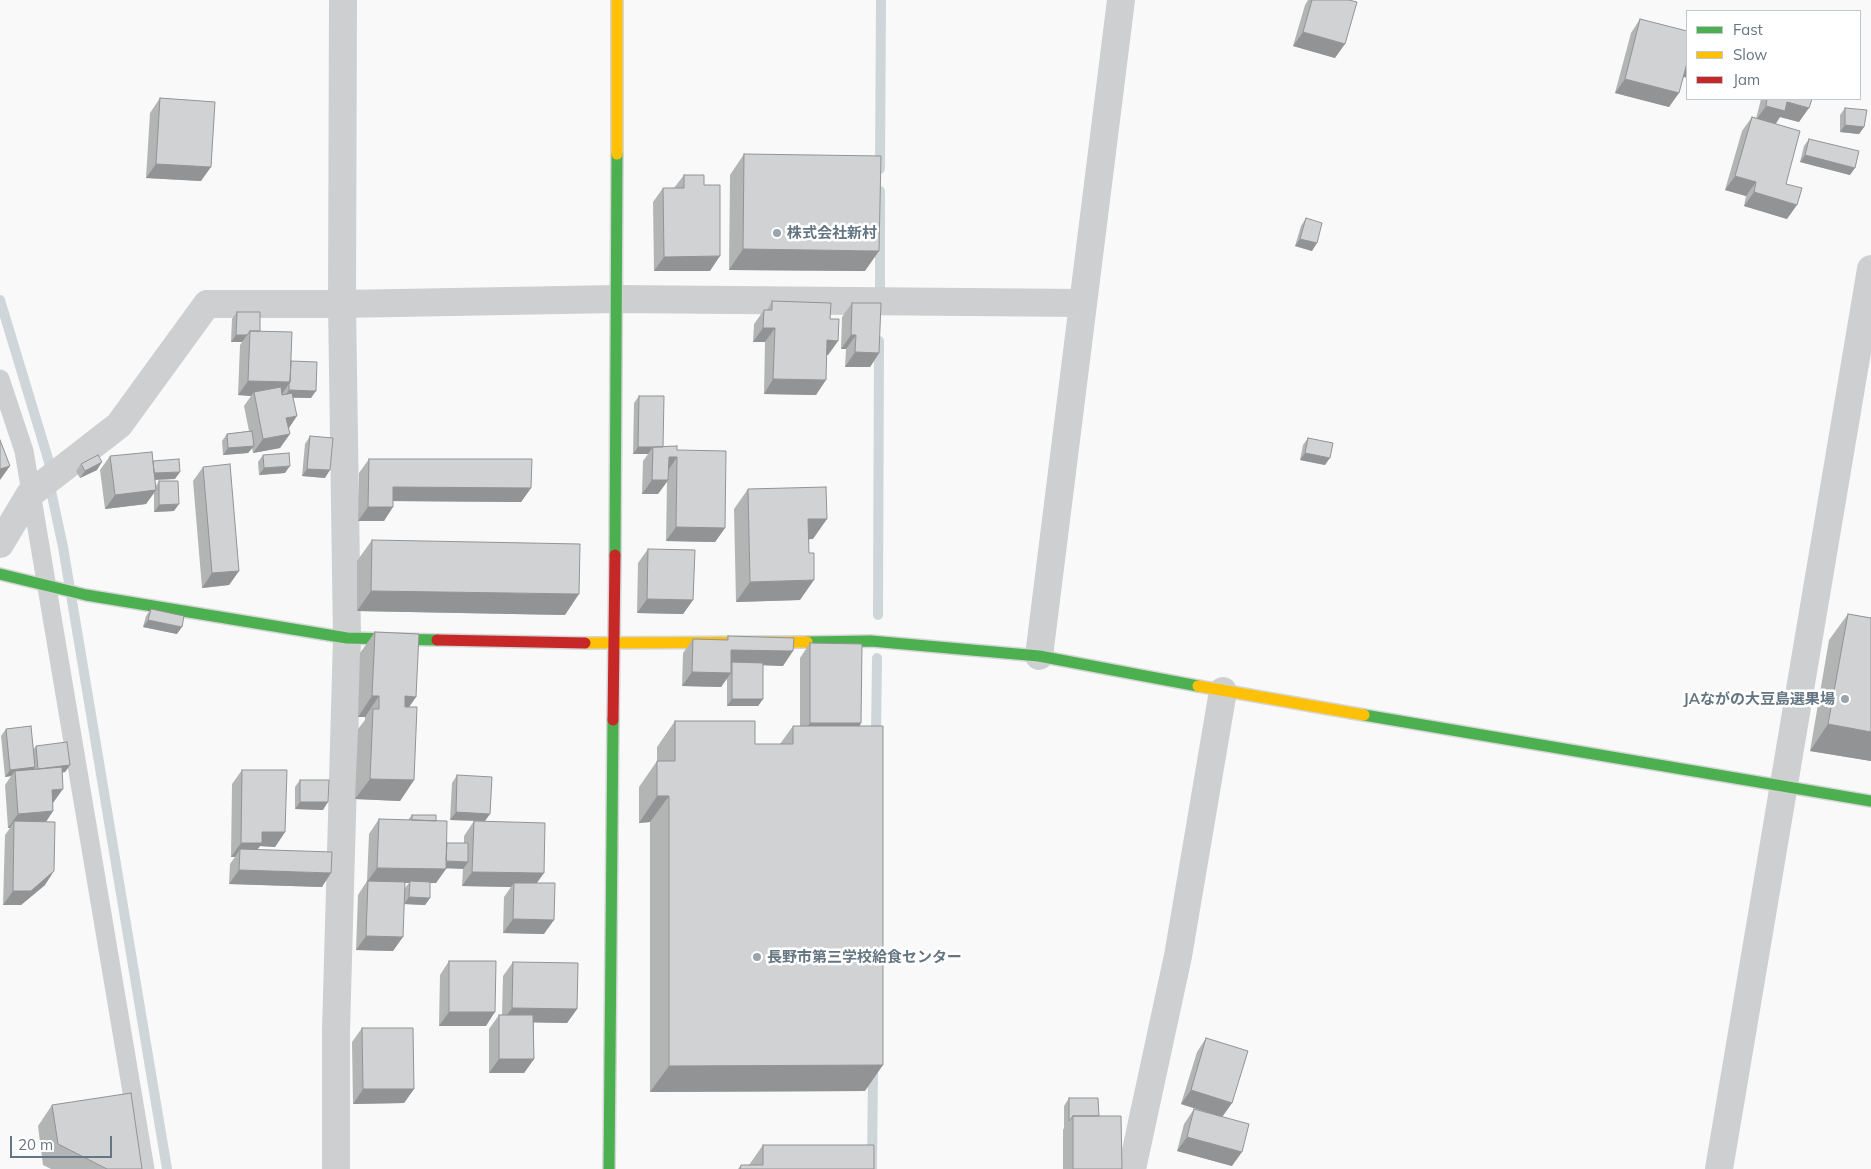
<!DOCTYPE html>
<meta charset="utf-8">
<style>
body{margin:0}
#map{position:relative;width:1871px;height:1169px;overflow:hidden;background:#f9f9f9;font-family:Mulish,sans-serif}
canvas{display:block}
.legend{position:absolute;left:1686px;top:10px;width:175px;height:90px;box-sizing:border-box;background:#fff;border:1px solid #c1c8cd;margin:0;padding:6px 9px;list-style:none;font-size:15px;color:#657683}
.legend li{display:flex;align-items:center;gap:10px;height:25px}
.legend b{width:25px;border:1px solid #c1c8cd}
.scale{position:absolute;left:10px;top:1136px;width:102px;height:22px;box-sizing:border-box;border:2px solid #657683;border-top:0;padding-left:6px;font-size:15px;line-height:18px;white-space:nowrap;color:#657683;-webkit-text-stroke:4px #fff;paint-order:stroke}
</style>
<div id="map">
<canvas width="1871" height="1169"></canvas>
<ul class="legend">
<li><b style="height:6px;background:#4caf50"></b>Fast</li>
<li><b style="height:6px;background:#ffc107"></b>Slow</li>
<li><b style="height:6px;background:#c62828"></b>Jam</li>
</ul>
<div class="scale">20 m</div>
</div>
<script>
const context = document.querySelector('canvas').getContext('2d');
context.lineJoin = 'round';
const shape = rows => new Path2D(rows.map(r => 'M' + r).join(''));
function trace(path, color, width, dash) { context.strokeStyle = color; context.lineWidth = width; context.lineCap = dash ? 'butt' : 'round'; context.setLineDash(dash || []); context.stroke(path); }
function fill(path, color) { context.fillStyle = color; context.fill(path, 'evenodd'); }
function label(font, color, halo, rows, align = 'center') {
  context.font = font + ' Mulish,"Noto Sans JP",sans-serif'; context.lineWidth = 5; context.setLineDash([]); context.textBaseline = 'middle'; context.strokeStyle = halo; context.fillStyle = color; for (const [text, x, y, turn = 0] of rows) {
    context.save(); context.translate(x, y); context.rotate((+turn || 0) * Math.PI / 180); context.textAlign = isNaN(turn) ? turn : align; if (halo) context.strokeText(text, 0, 0); context.fillText(text, 0, 0); context.restore();
  }
}
trace(shape([
 [880,169,881,0],
 [880,299,880,191],
 [0,300,49,462,51,491,63,547,167,1169],
 [878,615,879,341],
 [876,738,877,658],
 [872,1169,873,1068]
]), '#ced6d9', 10);
const fast = shape([
 [615,555,617,154],
 [0,574,86,595,347,638,437,640],
 [807,642,871,641,1039,656,1198,686],
 [1364,715,1871,801],
 [609,1169,613,720]
]);
const slow = shape([
 [617,0,617,154],
 [585,643,807,642],
 [1198,686,1364,715]
]);
const jam = shape([
 [437,640,585,643],
 [613,720,615,555]
]);
trace(fast, '#d5d6d7', 14);
trace(slow, '#d5d6d7', 14);
trace(jam, '#d5d6d7', 14);
trace(shape([
 [0,379,24,451,145,1169]
]), '#cecfd0', 19);
trace(shape([
 [0,544,30,494,119,425,207,304,342,304,617,299,1083,303],
 [1039,656,1121,0],
 [336,1169,336,1031,347,638,342,304,343,0],
 [1132,1169,1178,956,1223,691],
 [1719,1169,1871,269]
]), '#cecfd0', 28);
trace(fast, '#4caf50', 11);
trace(slow, '#ffc107', 11);
trace(jam, '#c62828', 11);
fill(shape([
 [1308,0,1350,0,1335,58,1293,46,1305,5],
 [1640,19,1684,77,1669,107,1615,93,1631,33],
 [160,98,201,181,146,178,150,113],
 [1759,99,1812,99,1799,122,1780,117,1775,124,1786,184,1787,219,1744,206,1746,196,1725,190,1742,131,1752,117,1756,119,1761,99],
 [1845,108,1864,127,1859,134,1840,132,1840,115],
 [1809,139,1850,175,1800,162,1804,146],
 [744,154,865,271,729,270,730,175],
 [684,175,704,185,710,271,654,271,653,202,663,188,674,188],
 [1306,218,1312,251,1295,246,1301,226],
 [772,301,830,319,838,341,828,355,826,355,816,395,764,394,765,342,753,342,754,324,764,310,767,310],
 [852,303,879,353,870,367,845,367,846,349,841,349,842,317],
 [237,312,260,331,291,361,311,398,293,398,289,429,280,448,253,453,252,448,248,453,223,455,222,441,227,434,249,431,244,406,251,396,238,395,240,345,242,342,231,342,232,319],
 [639,396,663,447,677,450,725,528,715,542,666,541,667,482,658,494,642,494,643,461,648,454,633,454,634,403],
 [310,436,325,478,302,476,305,444],
 [1308,438,1325,465,1300,460,1303,445],
 [263,455,285,473,259,475,258,462],
 [110,456,153,461,175,479,155,480,156,486,159,481,174,511,154,512,154,493,146,504,105,509,100,470],
 [369,459,531,488,521,502,393,501,384,521,358,521,359,473],
 [81,464,97,470,80,478,76,471],
 [203,467,239,571,229,585,202,588,193,481],
 [748,489,813,539,809,539,800,600,736,602,734,509],
 [372,540,565,615,357,611,357,561],
 [648,549,693,600,683,614,637,613,638,563],
 [151,609,177,634,143,627,146,616],
 [1848,614,1871,618,1871,761,1810,751,1829,640],
 [375,632,416,697,409,707,414,780,400,801,355,799,358,729,365,720,365,717,358,717,360,653],
 [728,636,783,666,763,665,763,699,758,706,727,706,727,678,721,687,682,686,683,653,693,639,726,640],
 [810,643,861,723,860,726,865,1091,650,1092,650,822,639,823,639,787,657,761,657,747,675,721,755,744,780,744,793,726,800,726,800,658],
 [6,729,33,750,36,746,70,765,65,772,62,773,53,803,52,803,53,811,46,822,45,885,21,905,3,905,5,835,10,828,8,828,5,785,11,776,5,777,1,736],
 [242,770,285,832,275,847,260,846,257,850,322,887,229,884,230,864,235,857,231,857,232,784],
 [457,775,485,821,450,820,452,783],
 [300,780,323,810,295,809,295,787],
 [412,815,436,821,447,843,464,843,464,836,474,821,537,883,544,934,503,933,504,897,511,887,462,886,463,868,446,868,436,883,430,883,430,898,425,905,404,904,393,951,356,950,358,895,367,881,369,834,379,819,408,820],
 [405,883,409,883,405,888],
 [449,961,486,1026,439,1026,440,975],
 [513,962,577,1009,567,1023,534,1022,534,1059,524,1073,489,1073,489,1029,499,1015,502,1015,503,976],
 [362,1028,414,1089,404,1103,353,1104,352,1042],
 [1206,1038,1232,1103,1222,1117,1181,1104,1197,1052],
 [1069,1098,1099,1116,1121,1169,1063,1169,1063,1130,1064,1128,1064,1106],
 [52,1105,142,1169,51,1169,43,1165,38,1126],
 [1194,1109,1232,1166,1177,1151,1184,1124],
 [763,1145,874,1169,738,1169,741,1165,749,1165]
]), '#b3b5b5');
fill(shape([
 [1303,32,1345,44,1335,58,1293,46],
 [1687,62,1687,78,1678,75],
 [1625,79,1679,93,1669,107,1615,93],
 [1787,102,1809,108,1799,122,1780,117,1775,125,1756,120,1766,106],
 [1845,125,1864,127,1859,134,1840,132],
 [1805,155,1855,168,1850,175,1800,162],
 [156,164,211,167,201,181,146,178],
 [1735,176,1756,182,1746,196,1725,190],
 [1754,192,1797,205,1787,219,1744,206],
 [1300,239,1317,243,1312,251,1295,246],
 [743,249,879,251,865,271,729,270],
 [720,256,710,271,654,271,664,257],
 [763,328,775,328,765,342,753,342],
 [236,335,247,335,242,342,231,342],
 [851,335,856,335,846,349,841,349],
 [827,340,838,341,828,355,817,354],
 [855,352,879,353,870,367,845,367],
 [773,379,826,380,816,395,764,394],
 [248,381,290,382,280,397,254,392,251,396,238,395],
 [289,390,316,391,311,398,284,397],
 [297,416,287,431,286,418],
 [290,434,280,448,253,453,263,439],
 [254,446,248,453,223,455,228,448],
 [638,447,663,447,653,447,648,454,633,454],
 [1305,453,1330,458,1325,465,1300,460],
 [669,457,677,457,667,472],
 [102,462,97,470,80,478,85,471],
 [10,466,0,480,0,469],
 [290,466,285,473,259,475,264,468],
 [307,469,330,470,325,478,302,476],
 [180,472,175,479,147,480,152,473],
 [652,480,668,480,658,494,642,494],
 [393,487,531,488,521,502,384,501],
 [156,490,146,504,105,509,115,495],
 [179,504,174,511,154,512,159,505],
 [368,507,393,507,384,521,358,521],
 [808,519,827,519,813,539,794,540],
 [676,527,725,528,715,542,666,541],
 [239,571,229,585,202,588,212,573],
 [814,580,800,600,736,602,750,582],
 [371,591,579,594,565,615,357,611],
 [647,599,693,600,683,614,637,613],
 [148,620,182,627,177,634,143,627],
 [731,650,793,651,783,666,732,664,732,662,731,664],
 [692,672,731,673,721,687,682,686],
 [372,696,379,696,365,717,358,717],
 [405,696,416,697,402,717],
 [732,699,763,699,758,706,727,706],
 [810,723,861,723,852,737,800,737],
 [1828,724,1871,732,1871,761,1810,751],
 [70,765,65,772,33,776,38,769],
 [35,767,30,775,15,771,11,776,5,777,10,770],
 [370,779,414,780,400,801,355,799],
 [63,789,53,803,42,804,52,790],
 [657,796,669,796,650,822,639,823],
 [300,802,328,802,323,810,295,809],
 [53,811,43,826,14,821,10,828,8,828,18,814],
 [456,812,490,814,485,821,450,820],
 [262,832,285,832,275,847,260,846,252,857,240,849,235,857,231,857,241,843],
 [442,861,468,862,463,869,437,868],
 [377,868,446,869,436,883,410,883,410,881,409,883,367,882],
 [239,870,331,873,322,887,229,884],
 [54,871,45,885,21,905,3,905,13,891],
 [472,872,544,873,534,887,514,883,511,887,462,886],
 [409,897,430,898,425,905,404,904],
 [513,919,554,920,544,934,503,933],
 [366,936,403,937,393,951,356,950],
 [512,1008,577,1009,567,1023,502,1022],
 [449,1012,495,1012,486,1026,439,1026],
 [499,1059,534,1059,524,1073,489,1073],
 [883,1065,865,1091,650,1092,669,1066],
 [363,1089,414,1089,404,1103,353,1104],
 [1191,1090,1232,1103,1222,1117,1181,1104],
 [1187,1137,1242,1152,1232,1166,1177,1151]
]), '#929394');
const building = shape([
 [1312,0,1349,0,1357,2,1345,44,1303,32,1312,0],
 [1640,19,1687,31,1687,63,1679,93,1625,79,1640,19],
 [160,98,215,102,211,167,156,164,160,98],
 [1767,99,1812,99,1809,108,1787,102,1785,111,1766,106,1767,99],
 [1845,108,1867,110,1864,127,1845,125,1845,108],
 [1752,117,1800,131,1786,184,1802,188,1797,205,1754,192,1756,182,1735,176,1752,117],
 [1809,139,1859,151,1855,168,1805,155,1809,139],
 [744,154,881,156,879,251,743,249,744,154],
 [684,175,704,175,704,185,720,185,720,256,664,257,663,188,684,188,684,175],
 [1306,218,1322,223,1317,243,1300,239,1306,218],
 [772,301,831,303,830,319,839,319,838,341,827,340,826,380,773,379,775,328,763,328,764,310,772,310,772,301],
 [852,303,881,303,879,353,855,352,856,335,851,335,852,303],
 [237,312,260,312,260,331,250,331,247,335,236,335,237,312],
 [250,331,292,332,290,382,248,381,250,331],
 [291,361,317,362,316,391,289,390,289,384,290,382,291,361],
 [281,387,282,395,292,393,297,416,286,418,290,434,263,439,254,392,281,387],
 [639,396,664,396,663,447,638,447,639,396],
 [252,431,254,446,228,448,227,434,252,431],
 [310,436,333,438,330,470,307,469,310,436],
 [1308,438,1333,443,1330,458,1305,453,1308,438],
 [0,440,10,466,0,469,0,440],
 [677,446,677,450,726,451,725,528,676,527,677,457,669,457,668,480,652,480,653,447,677,446],
 [152,452,156,490,115,495,110,456,152,452],
 [289,453,290,466,264,468,263,455,289,453],
 [98,455,102,462,85,471,81,464,98,455],
 [179,459,180,472,154,473,153,461,179,459],
 [369,459,532,459,531,488,393,487,393,507,368,507,369,459],
 [230,464,239,571,212,573,203,467,230,464],
 [159,481,178,481,179,504,159,505,159,481],
 [826,487,827,519,808,519,809,553,814,553,814,580,750,582,748,489,826,487],
 [372,540,580,544,579,594,371,591,372,540],
 [648,549,695,550,693,600,647,599,648,549],
 [151,609,184,616,182,627,148,620,151,609],
 [1848,614,1871,618,1871,732,1828,724,1848,614],
 [375,632,419,634,416,697,405,696,405,707,417,707,414,780,370,779,373,709,379,709,379,696,372,696,375,632],
 [728,636,794,638,793,651,731,650,731,673,692,672,693,639,728,640,728,636],
 [810,643,862,644,861,723,810,723,810,643],
 [732,662,763,663,763,699,732,699,732,662],
 [675,721,755,721,755,744,793,744,793,726,883,726,883,1065,669,1066,669,796,657,796,657,761,675,761,675,721],
 [31,726,35,767,10,770,6,729,31,726],
 [67,742,70,765,38,769,36,746,67,742],
 [62,767,63,789,52,790,53,811,18,814,15,771,62,767],
 [242,770,287,770,285,832,262,832,262,843,241,843,242,770],
 [457,775,492,777,490,814,456,812,457,775],
 [300,780,329,780,328,802,300,802,300,780],
 [412,815,436,815,436,821,412,820,412,815],
 [379,819,447,821,446,869,377,868,379,819],
 [14,821,55,822,54,871,31,891,13,891,14,821],
 [474,821,545,823,544,873,472,872,474,821],
 [447,843,468,843,468,862,446,861,447,843],
 [240,849,332,852,331,873,239,870,240,849],
 [368,881,405,882,403,937,366,936,368,881],
 [410,881,430,882,430,898,409,897,410,881],
 [514,883,555,883,554,920,513,919,514,883],
 [449,961,496,961,495,1012,449,1012,449,961],
 [513,962,578,963,577,1009,512,1008,513,962],
 [499,1015,533,1015,534,1059,499,1059,499,1015],
 [362,1028,413,1028,414,1089,363,1089,362,1028],
 [1206,1038,1248,1051,1232,1103,1191,1090,1206,1038],
 [131,1093,142,1169,107,1169,58,1144,52,1105,131,1093],
 [1069,1098,1098,1098,1099,1116,1073,1116,1069,1121,1069,1098],
 [1194,1109,1249,1124,1242,1152,1187,1137,1194,1109],
 [1073,1116,1121,1116,1122,1169,1073,1169,1073,1116],
 [763,1145,874,1145,874,1169,740,1169,741,1165,763,1165,763,1145]
]);
fill(building, '#d0d2d3');
trace(building, '#929394', 1);
for (const [x, y, r, color] of [
 [777,233,5,"#99a4ac"],
 [1845,699,5,"#99a4ac"],
 [757,957,5,"#99a4ac"]
]) { const dot = new Path2D(); dot.arc(x, y, r, 0, 2 * Math.PI); context.fillStyle = color; context.fill(dot); trace(dot, '#fff', 2); }
label('bold 15px', '#657683', '#fff', [
 ["株式会社新村",787,233],
 ["JAながの大豆島選果場",1835,699,"right"],
 ["長野市第三学校給食センター",767,957]
], 'left');
</script>
